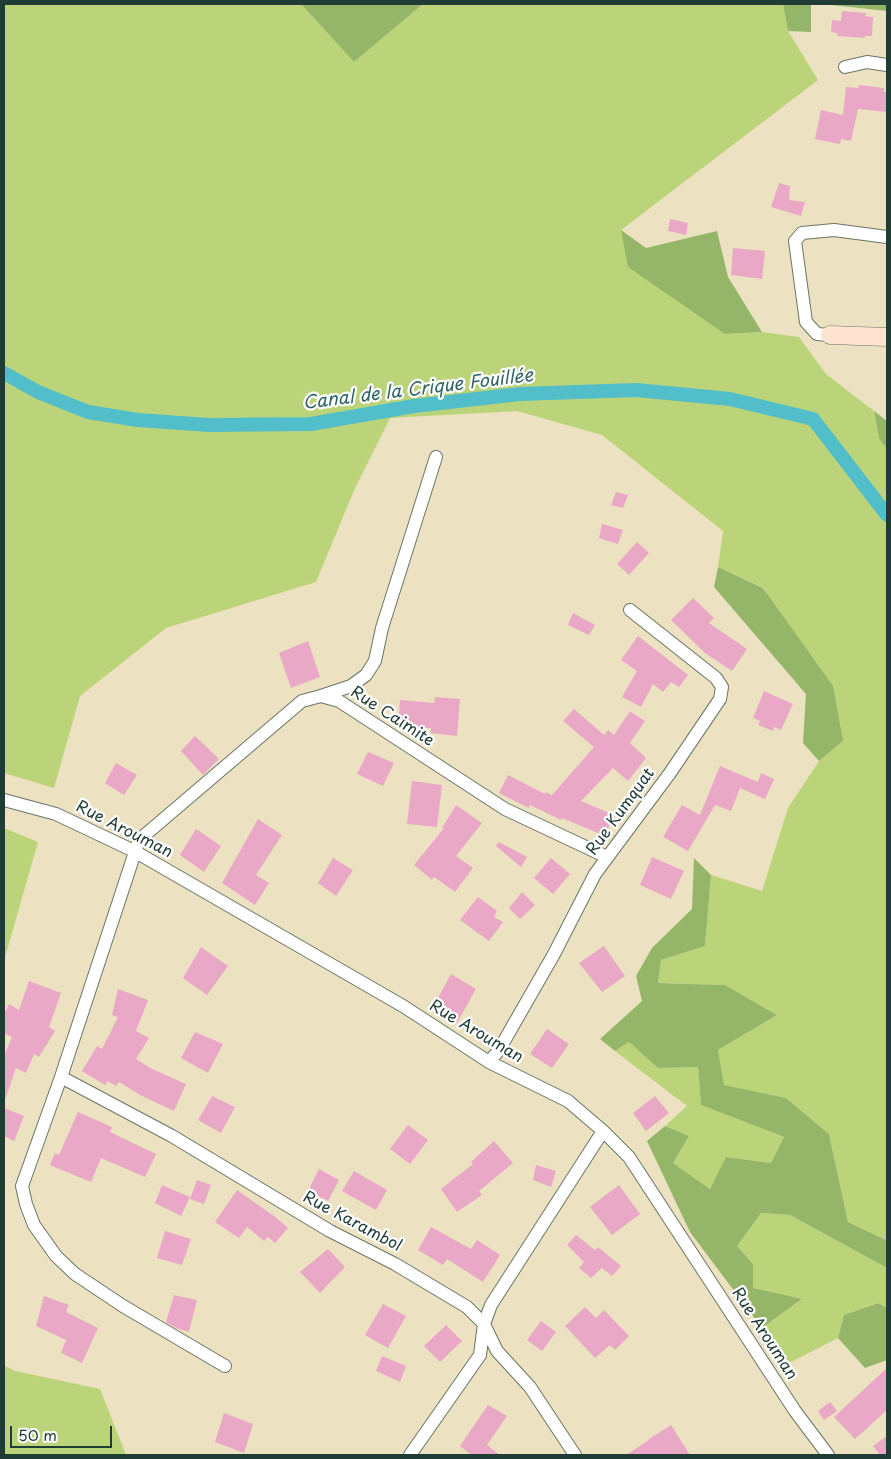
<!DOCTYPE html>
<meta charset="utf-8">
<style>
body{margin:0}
#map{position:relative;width:891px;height:1459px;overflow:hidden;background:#ece1c0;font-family:"Playpen Sans",sans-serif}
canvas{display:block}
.frame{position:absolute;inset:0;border:5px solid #1f3d34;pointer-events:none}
.scale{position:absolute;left:10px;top:1426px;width:102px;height:22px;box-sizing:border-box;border:2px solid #1f3d34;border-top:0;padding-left:6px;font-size:15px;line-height:18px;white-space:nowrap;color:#1f3d34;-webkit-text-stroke:4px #fff;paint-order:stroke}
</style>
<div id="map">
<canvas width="891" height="1459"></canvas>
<div class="frame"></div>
<div class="scale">50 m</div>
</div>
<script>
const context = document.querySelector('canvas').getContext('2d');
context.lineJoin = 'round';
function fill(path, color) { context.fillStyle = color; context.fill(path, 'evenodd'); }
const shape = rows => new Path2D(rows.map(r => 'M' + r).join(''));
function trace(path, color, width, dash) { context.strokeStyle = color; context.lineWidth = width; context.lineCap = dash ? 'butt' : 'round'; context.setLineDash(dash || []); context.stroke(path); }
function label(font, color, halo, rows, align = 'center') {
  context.font = font + ' "Playpen Sans",sans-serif'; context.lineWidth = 4.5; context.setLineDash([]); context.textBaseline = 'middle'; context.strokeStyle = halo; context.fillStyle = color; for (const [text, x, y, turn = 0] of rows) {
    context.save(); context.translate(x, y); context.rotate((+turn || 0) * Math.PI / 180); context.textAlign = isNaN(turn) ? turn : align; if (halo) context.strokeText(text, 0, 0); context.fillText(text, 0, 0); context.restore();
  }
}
fill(shape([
 [4,4,301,4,354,62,423,4,783,4,788,31,818,80,621,230,725,334,762,332,799,337,826,374,874,411,879,439,887,449,887,1243,886,1240,848,1222,829,1134,786,1098,724,1086,718,1050,777,1015,725,985,658,983,661,960,705,946,711,875,762,891,788,808,819,761,843,741,764,588,718,567,723,531,602,435,517,411,390,418,355,488,316,582,166,628,80,696,54,788,4,773],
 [4,828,38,842,4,961],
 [629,1042,658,1068,698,1067,701,1105,784,1137,771,1163,727,1157,710,1189,673,1163,689,1136,665,1126,687,1106,615,1051],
 [761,1213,790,1215,887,1268,887,1308,877,1303,844,1315,838,1338,789,1363,762,1328,801,1300,753,1288,753,1264,737,1246],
 [4,1365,15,1371,100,1389,126,1455,4,1455]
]), '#bcd479');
fill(shape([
 [301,4,423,4,354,62],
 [783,4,811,4,811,32,788,31],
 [822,4,887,4,887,11],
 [621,230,646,248,717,231,728,277,762,332,725,334,628,267],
 [874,411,887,421,887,449,879,439],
 [718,567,763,588,833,686,843,741,819,761,803,743,806,694,714,587],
 [694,858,711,875,705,946,661,960,658,983,725,985,777,1015,718,1050,724,1085,786,1098,829,1134,848,1222,886,1240,887,1243,887,1268,790,1215,761,1213,737,1246,753,1264,753,1288,802,1299,762,1328,690,1232,647,1141,665,1126,689,1136,673,1163,710,1189,726,1157,771,1163,784,1137,701,1105,698,1067,658,1068,629,1042,615,1051,600,1039,642,1001,636,976,652,948,692,909],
 [878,1303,887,1308,887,1360,865,1368,838,1338,844,1315]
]), '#95b669');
trace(shape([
 [4,373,38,392,88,412,138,420,209,425,311,424,414,406,520,394,636,390,730,399,813,419,887,515]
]), '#51bec9', 14);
fill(shape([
 [842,11,866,13,865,16,873,17,872,36,865,36,865,38,837,36,837,33,831,32,832,20,841,21],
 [859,85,884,88,884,92,887,92,887,112,858,109,851,141,841,139,840,144,815,139,821,110,843,115,846,87,858,88],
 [779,183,790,186,789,200,805,202,801,216,771,207],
 [670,219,688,223,686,235,668,231],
 [733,248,765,251,762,279,731,275],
 [616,492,628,495,623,508,611,505],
 [602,524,623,530,618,544,599,538],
 [637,542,649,553,629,575,617,564],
 [693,598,714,618,709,623,747,649,732,671,705,653,671,620],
 [573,613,595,625,589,635,568,625],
 [638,636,688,675,679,687,671,682,663,692,653,684,641,707,622,697,637,671,621,660],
 [308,641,320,677,291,688,279,653],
 [764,691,793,704,781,730,774,727,773,731,758,725,760,721,753,718],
 [435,697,460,699,457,736,431,733,431,728,398,727,400,700,434,703],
 [574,709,604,735,608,730,614,735,630,711,645,721,630,743,646,758,628,781,613,768,581,801,614,815,605,836,562,818,561,820,530,805,529,808,499,793,508,775,545,794,546,792,552,795,594,747,563,721],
 [195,736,219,759,203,775,181,751],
 [368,752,394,763,383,786,357,774],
 [116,763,137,775,124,795,105,783],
 [720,766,758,782,761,773,774,779,765,799,740,788,731,811,715,805,688,851,663,837,682,805,700,815],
 [412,781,442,785,437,827,407,824],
 [456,805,482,823,456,856,473,868,455,892,434,877,432,880,414,865,444,828,442,828],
 [258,819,282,835,256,875,269,883,255,905,222,883],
 [196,829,221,846,204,872,180,855],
 [499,842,527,857,521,867,496,846],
 [652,857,684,871,671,899,640,885],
 [333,858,353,870,336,896,318,883],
 [551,858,570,874,553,894,534,878],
 [522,892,535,905,520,919,509,908],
 [478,897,497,911,494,917,503,922,489,941,460,920],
 [604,946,625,976,602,992,579,963],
 [201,947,228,966,207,995,183,978],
 [451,974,476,989,457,1023,432,1009],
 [29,981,61,993,49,1027,55,1031,39,1057,34,1054,26,1073,16,1068,5,1100,4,1100,4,1056,12,1037,4,1033,4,1014,9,1004,19,1010],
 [118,989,148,1000,136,1031,149,1038,136,1059,152,1069,186,1084,174,1111,140,1095,119,1082,116,1086,108,1081,105,1085,82,1071,97,1046,102,1049,118,1017,112,1015],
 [547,1029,569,1044,552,1068,530,1054],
 [195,1032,223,1044,208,1073,181,1058],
 [212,1096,235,1107,221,1133,198,1120],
 [655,1096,669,1113,646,1131,633,1113],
 [4,1108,24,1116,14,1141,4,1136],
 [78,1112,112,1127,110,1132,156,1154,145,1177,101,1158,91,1182,50,1165,55,1153,59,1155],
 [408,1125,428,1140,410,1164,390,1149],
 [494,1141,513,1163,479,1191,482,1195,457,1212,441,1189,473,1164,471,1162],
 [536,1165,556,1171,551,1187,533,1180],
 [319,1169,339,1180,328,1201,308,1191],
 [354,1171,387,1190,376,1210,342,1191],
 [197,1180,211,1185,204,1204,190,1199],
 [162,1185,190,1197,181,1216,155,1203],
 [619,1185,640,1214,612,1235,590,1207],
 [237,1190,274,1216,288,1228,275,1243,268,1237,264,1241,247,1227,239,1238,215,1222],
 [431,1227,471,1249,477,1240,500,1255,483,1282,447,1259,443,1265,418,1250],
 [165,1231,191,1239,182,1265,157,1258],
 [576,1235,595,1250,598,1247,621,1266,612,1276,602,1268,591,1278,579,1268,584,1262,567,1245],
 [328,1249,345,1267,320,1293,300,1272],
 [174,1295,197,1300,189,1332,176,1328,166,1322],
 [44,1296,69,1305,66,1312,98,1328,82,1363,61,1353,66,1340,36,1326],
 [383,1304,406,1316,388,1348,365,1335],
 [585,1307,596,1318,604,1310,629,1336,615,1350,610,1345,595,1358,565,1326],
 [541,1321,556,1332,542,1351,527,1340],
 [446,1325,462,1341,440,1362,424,1346],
 [382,1356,406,1366,400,1382,376,1371],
 [887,1368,887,1410,855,1439,834,1417],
 [830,1402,837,1411,824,1420,818,1411],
 [488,1405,507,1416,487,1445,500,1455,471,1455,460,1446],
 [224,1413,253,1424,244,1453,215,1442],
 [671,1425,690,1455,626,1455,649,1440,649,1439],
 [887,1436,887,1455,880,1455,873,1446]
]), '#e9a9c6');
const street = shape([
 [845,67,867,62,887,65],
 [830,335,817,334,806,322,795,241,802,233,834,230,887,237],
 [321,696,351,686,366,675,375,661,382,628,436,457],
 [4,800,56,814,134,851,403,1006,489,1062,568,1101,603,1131,629,1157,795,1411,828,1455],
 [489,1062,499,1050,554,954,595,874,670,773,720,699,722,687,716,678,630,610],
 [61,1077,172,1136,330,1231,395,1264,467,1307,484,1324,497,1351,530,1387,575,1455],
 [225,1366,123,1306,75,1274,56,1256,34,1225,26,1204,22,1186,61,1077,139,840,302,701,321,696,339,701,505,809,607,857],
 [410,1455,480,1355,484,1324,491,1305,603,1131]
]);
const secondary = shape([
 [830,335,887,337]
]);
trace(street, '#677665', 14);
trace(secondary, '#677665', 19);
trace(street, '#fff', 12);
trace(secondary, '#fee3d1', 18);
label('16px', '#1f3d34', '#fff', [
 ["Rue Caimite",392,717,33],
 ["Rue Kumquat",621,812,-54],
 ["Rue Arouman",124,830,27],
 ["Rue Arouman",476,1032,31],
 ["Rue Karambol",352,1222,28],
 ["Rue Arouman",764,1334,57]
]);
label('italic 18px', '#2e6461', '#fff', [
 ["Canal de la Crique Fouillée",418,390,-7]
]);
</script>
